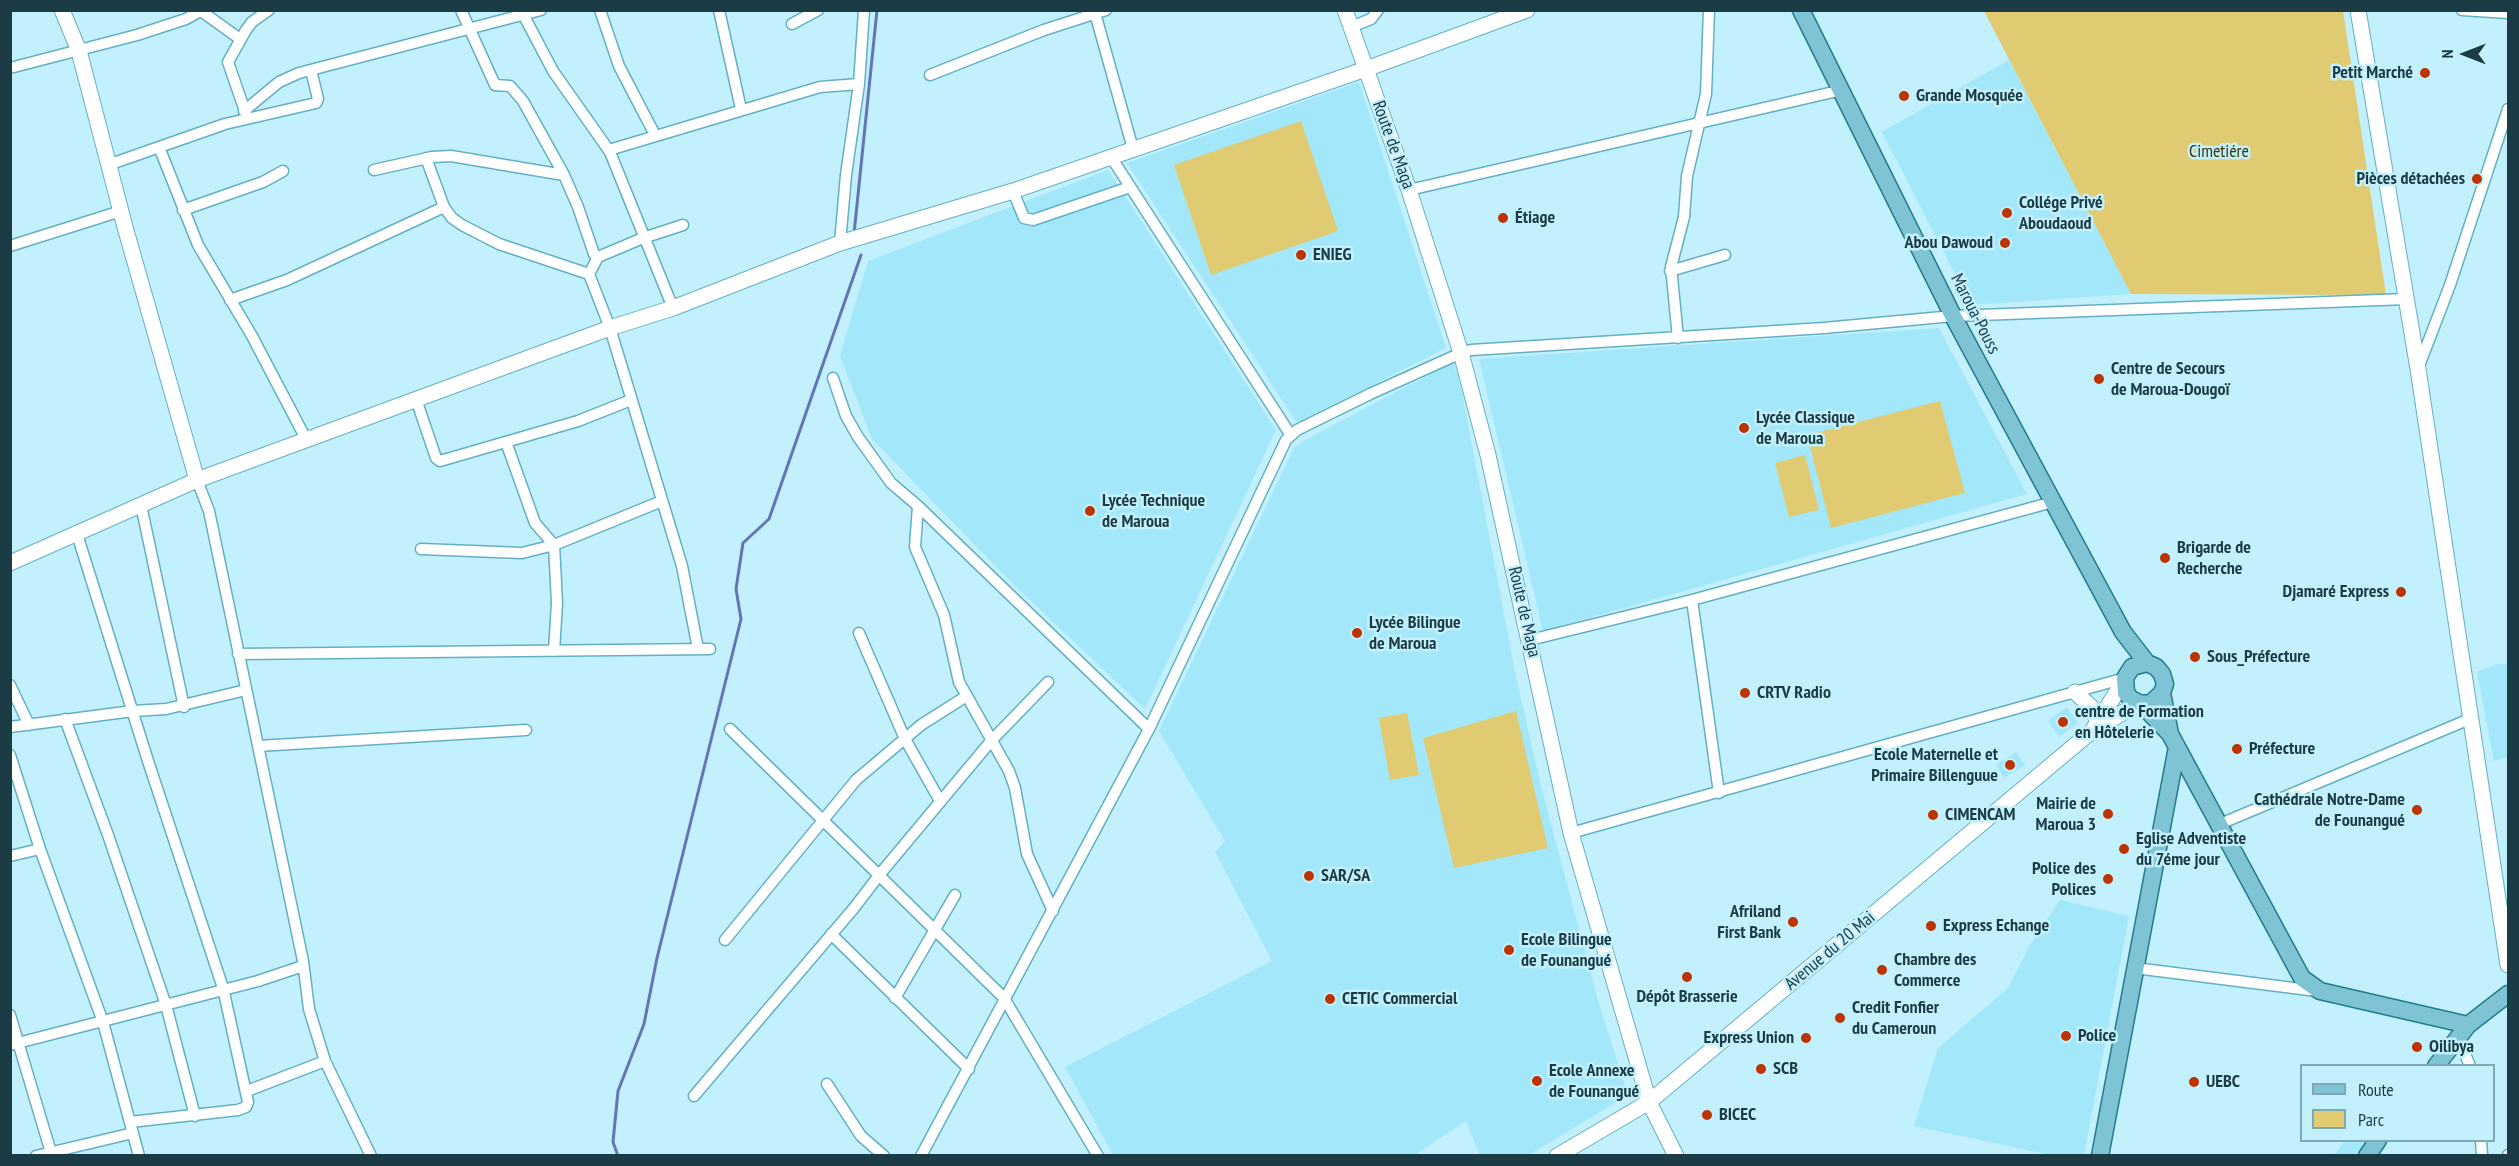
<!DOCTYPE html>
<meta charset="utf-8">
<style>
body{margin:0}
#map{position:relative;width:2519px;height:1166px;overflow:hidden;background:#c3f0fd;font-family:"PT Sans Narrow",sans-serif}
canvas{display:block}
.frame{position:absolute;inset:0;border:12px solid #1b3c44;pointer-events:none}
.legend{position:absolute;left:2300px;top:1064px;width:195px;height:78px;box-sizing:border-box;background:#c3f0fd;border:2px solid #80a8b3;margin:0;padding:8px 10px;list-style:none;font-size:18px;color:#1b3c44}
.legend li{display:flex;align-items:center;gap:12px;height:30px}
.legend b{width:30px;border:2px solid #80a8b3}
.north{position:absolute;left:2435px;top:24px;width:60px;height:60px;-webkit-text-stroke:4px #c3f0fd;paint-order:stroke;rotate:270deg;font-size:16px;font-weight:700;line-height:24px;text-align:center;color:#1b3c44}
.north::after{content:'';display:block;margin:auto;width:21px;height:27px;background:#1b3c44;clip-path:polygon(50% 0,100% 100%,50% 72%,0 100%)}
</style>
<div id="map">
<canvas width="2519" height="1166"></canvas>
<div class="frame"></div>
<ul class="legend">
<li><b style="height:8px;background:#7ec4d4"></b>Route</li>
<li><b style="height:16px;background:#e0cb72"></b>Parc</li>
</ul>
<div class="north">N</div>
</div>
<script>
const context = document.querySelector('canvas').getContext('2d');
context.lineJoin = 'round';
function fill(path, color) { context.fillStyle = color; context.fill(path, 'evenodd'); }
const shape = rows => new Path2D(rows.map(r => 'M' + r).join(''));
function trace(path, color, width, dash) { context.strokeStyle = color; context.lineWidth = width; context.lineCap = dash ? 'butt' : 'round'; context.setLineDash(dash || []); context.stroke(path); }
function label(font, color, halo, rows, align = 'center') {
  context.font = font + ' "PT Sans Narrow",sans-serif'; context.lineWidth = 5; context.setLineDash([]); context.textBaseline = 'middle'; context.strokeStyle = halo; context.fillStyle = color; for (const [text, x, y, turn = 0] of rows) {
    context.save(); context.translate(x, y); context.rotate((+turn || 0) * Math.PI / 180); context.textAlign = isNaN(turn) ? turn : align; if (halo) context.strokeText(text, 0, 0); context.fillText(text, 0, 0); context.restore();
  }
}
fill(shape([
 [2009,60,2131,294,1971,305,1882,132],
 [1359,82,1446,348,1297,423,1127,163],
 [1108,170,1276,430,1145,709,1013,584,872,439,840,356,868,261],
 [1939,328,2027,494,1543,631,1479,359],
 [1453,362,1460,382,1516,677,1541,786,1598,1000,1628,1095,1529,1155,1480,1155,1466,1121,1415,1155,1113,1155,1065,1067,1272,961,1215,852,1225,841,1159,731,1294,448,1305,440],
 [2497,664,2508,664,2508,757,2494,761,2477,672],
 [2067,707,2078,723,2059,737,2048,721],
 [2016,752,2025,765,2004,778,1996,765],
 [2060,900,2129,916,2084,1155,2050,1155,1914,1126,1938,1048,2008,988,2030,945],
 [2345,1141,2345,1140,2366,1141,2355,1155,2334,1155]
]), '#a2e7fa');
fill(shape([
 [1984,11,2343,11,2386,295,2131,294],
 [1301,121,1338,231,1211,275,1174,165],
 [1940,401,1965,493,1831,528,1807,435],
 [1805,455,1819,510,1789,517,1775,463],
 [1516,711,1548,848,1454,868,1423,738],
 [1407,713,1419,775,1390,780,1379,718]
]), '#e0cb72');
trace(shape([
 [854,234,877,10],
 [618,1156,613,1142,618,1091,644,1024,657,958,741,619,736,589,743,543,769,519,861,255]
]), '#6475b5', 3);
const street = shape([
 [461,10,495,85,510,86,523,101,564,175,578,207,594,254,598,257],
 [600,10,619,66,655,135],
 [719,10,741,109],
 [2462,10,2508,13],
 [201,11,240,39],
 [1095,13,1133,149],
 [524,16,553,71,610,152,673,308],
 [792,24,818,10],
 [1351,27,1371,19,1378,10],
 [10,68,137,35,186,19,202,10],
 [930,75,1044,30,1106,10],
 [244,111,279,82,299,73,541,10],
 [247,117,228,62,246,30,252,22,269,10],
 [159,147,198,245,252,336,306,439],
 [609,150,820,87,859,84],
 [1111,157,1290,434],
 [426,158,444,207,452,218,462,225,499,244,589,274,610,328,682,566,698,649],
 [108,165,225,124,316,103,318,99,311,70],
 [374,170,432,157,451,156,564,175],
 [1409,190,1842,90],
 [1013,191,1024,218,1033,220,1130,187],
 [183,210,263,182,283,171],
 [840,243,846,175,859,84,864,10],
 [10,246,121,211],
 [1670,271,1725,255],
 [589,274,598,257,643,238,683,225],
 [230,300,287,280,444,207],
 [1678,338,1671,267,1684,217,1687,176,1706,94,1709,10],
 [2419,366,2450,285,2508,109],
 [833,378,846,416,858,437,891,483,918,506],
 [416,399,436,458,440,461,578,421,631,400],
 [506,442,535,523,554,545,557,603,554,651],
 [197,480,209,511,303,961,309,1009,325,1061,371,1156],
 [141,505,184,707],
 [77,534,148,761,223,988,248,1102,246,1107,238,1110,130,1122],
 [421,549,522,553,554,545,662,501],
 [1692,600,1719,793],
 [859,633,905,739,940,801],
 [1530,640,1692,600,2053,502],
 [238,654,710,649],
 [10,685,29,725],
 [65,719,108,835,166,1005,195,1116],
 [10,727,133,711,166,709,246,690],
 [730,729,1004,998,1098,1156],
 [258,746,526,730],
 [10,755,40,849,103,1022,139,1156],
 [2220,824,2472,718],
 [1571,833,2125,678],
 [10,856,40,849],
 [1053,911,1027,854,1015,788,1009,771,959,682,944,615,915,547,918,506,1149,729],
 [831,934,969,1069],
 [725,940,856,780,921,725,965,697],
 [2135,968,2317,991],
 [895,998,955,895],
 [10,1015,52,1156],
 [2458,1037,2470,1066],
 [10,1045,258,981,303,966],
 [827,1084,861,1136,884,1156],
 [247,1091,325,1061],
 [694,1096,854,908,880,874,991,741,1048,682],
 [2481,1140,2482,1156],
 [36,1156,133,1133],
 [921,1156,1149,729,1286,440,1297,430,1370,394,1461,353,1471,350,1824,328,1953,316,2407,299],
 [2508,1156,2508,1155]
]);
const secondary = shape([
 [62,10,79,51,125,227,197,480],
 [1345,10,1409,190,1461,353,1488,455,1571,833,1649,1102,1676,1156],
 [2358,10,2418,369,2508,965],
 [10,563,197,480,610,328,673,308,840,243,1013,191,1366,69,1527,10],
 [2075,692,2091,707,2098,722],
 [2094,728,2125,679],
 [1557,1156,1649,1102,2092,731,2139,703]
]);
const primary = shape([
 [1801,10,1953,316,2123,632,2147,663,2156,667,2162,674,2165,684,2162,693,2151,703,2141,704,2131,699,2126,693,2125,678,2132,667,2147,663],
 [2162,693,2170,734,2302,978,2320,991,2468,1025],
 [2141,704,2170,734],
 [2436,1066,2468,1025,2508,994],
 [2100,1156,2177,747],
 [2367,1156,2378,1140]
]);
trace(street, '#63b0c4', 13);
trace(secondary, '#63b0c4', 17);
trace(primary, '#237b8f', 19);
trace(street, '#fff', 10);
trace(secondary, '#fff', 15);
trace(primary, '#7ec4d4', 16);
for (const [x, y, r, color] of [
 [2425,73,6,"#bc3300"],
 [1904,96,6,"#bc3300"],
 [2477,179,6,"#bc3300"],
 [2007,213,6,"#bc3300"],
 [1503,218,6,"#bc3300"],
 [2005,243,6,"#bc3300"],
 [1301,255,6,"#bc3300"],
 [2099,379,6,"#bc3300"],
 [1744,428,6,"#bc3300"],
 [1090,511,6,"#bc3300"],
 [2165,558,6,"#bc3300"],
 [2401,592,6,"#bc3300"],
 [1357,633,6,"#bc3300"],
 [2195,657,6,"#bc3300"],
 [1745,693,6,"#bc3300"],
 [2063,722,6,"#bc3300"],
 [2237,749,6,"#bc3300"],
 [2010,765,6,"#bc3300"],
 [2417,810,6,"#bc3300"],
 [2108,814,6,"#bc3300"],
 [1933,815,6,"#bc3300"],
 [2124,849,6,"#bc3300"],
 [1309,876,6,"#bc3300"],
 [2108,879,6,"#bc3300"],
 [1793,922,6,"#bc3300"],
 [1931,926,6,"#bc3300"],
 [1509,950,6,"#bc3300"],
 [1882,970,6,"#bc3300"],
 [1687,977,6,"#bc3300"],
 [1330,999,6,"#bc3300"],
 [1840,1018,6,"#bc3300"],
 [2066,1036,6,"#bc3300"],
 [1806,1038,6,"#bc3300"],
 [2417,1047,6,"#bc3300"],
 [1761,1069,6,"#bc3300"],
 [1537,1081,6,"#bc3300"],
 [2194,1082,6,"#bc3300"],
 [1707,1115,6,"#bc3300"]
]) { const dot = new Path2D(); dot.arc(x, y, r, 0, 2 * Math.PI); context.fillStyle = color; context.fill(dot); trace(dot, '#c3f0fd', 2); }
label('bold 18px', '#1b3c44', '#c3f0fd', [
 ["Petit Marché",2413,73,"right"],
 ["Grande Mosquée",1916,96],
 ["Pièces détachées",2465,179,"right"],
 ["Collége Privé",2019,203],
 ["Aboudaoud",2019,224],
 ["Étiage",1515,218],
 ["Abou Dawoud",1993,243,"right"],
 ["ENIEG",1313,255],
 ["Centre de Secours",2111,369],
 ["de Maroua-Dougoï",2111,390],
 ["Lycée Classique",1756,418],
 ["de Maroua",1756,439],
 ["Lycée Technique",1102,501],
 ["de Maroua",1102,522],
 ["Brigarde de",2177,548],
 ["Recherche",2177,569],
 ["Djamaré Express",2389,592,"right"],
 ["Lycée Bilingue",1369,623],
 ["de Maroua",1369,644],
 ["Sous_Préfecture",2207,657],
 ["CRTV Radio",1757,693],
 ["centre de Formation",2075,712],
 ["en Hôtelerie",2075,733],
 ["Préfecture",2249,749],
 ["Ecole Maternelle et",1998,755,"right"],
 ["Primaire Billenguue",1998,776,"right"],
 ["Cathédrale Notre-Dame",2405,800,"right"],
 ["de Founangué",2405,821,"right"],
 ["Mairie de",2096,804,"right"],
 ["Maroua 3",2096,825,"right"],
 ["CIMENCAM",1945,815],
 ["Eglise Adventiste",2136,839],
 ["du 7éme jour",2136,860],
 ["Police des",2096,869,"right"],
 ["Polices",2096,890,"right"],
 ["SAR/SA",1321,876],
 ["Afriland",1781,912,"right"],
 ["First Bank",1781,933,"right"],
 ["Express Echange",1943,926],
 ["Ecole Bilingue",1521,940],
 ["de Founangué",1521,961],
 ["Chambre des",1894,960],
 ["Commerce",1894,981],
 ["Dépôt Brasserie",1687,997,"center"],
 ["CETIC Commercial",1342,999],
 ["Credit Fonfier",1852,1008],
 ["du Cameroun",1852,1029],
 ["Police",2078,1036],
 ["Express Union",1794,1038,"right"],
 ["Oilibya",2429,1047],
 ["SCB",1773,1069],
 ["Ecole Annexe",1549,1071],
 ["de Founangué",1549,1092],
 ["UEBC",2206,1082],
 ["BICEC",1719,1115]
], 'left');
label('18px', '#1b3c44', '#c3f0fd', [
 ["Route de Maga",1393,145,70],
 ["Maroua-Pouss",1975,314,63],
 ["Route de Maga",1524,612,77],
 ["Avenue du 20 Mai",1830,951,-40]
]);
label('18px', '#3e3404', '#c3f0fd', [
 ["Cimetiére",2219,152]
]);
</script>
